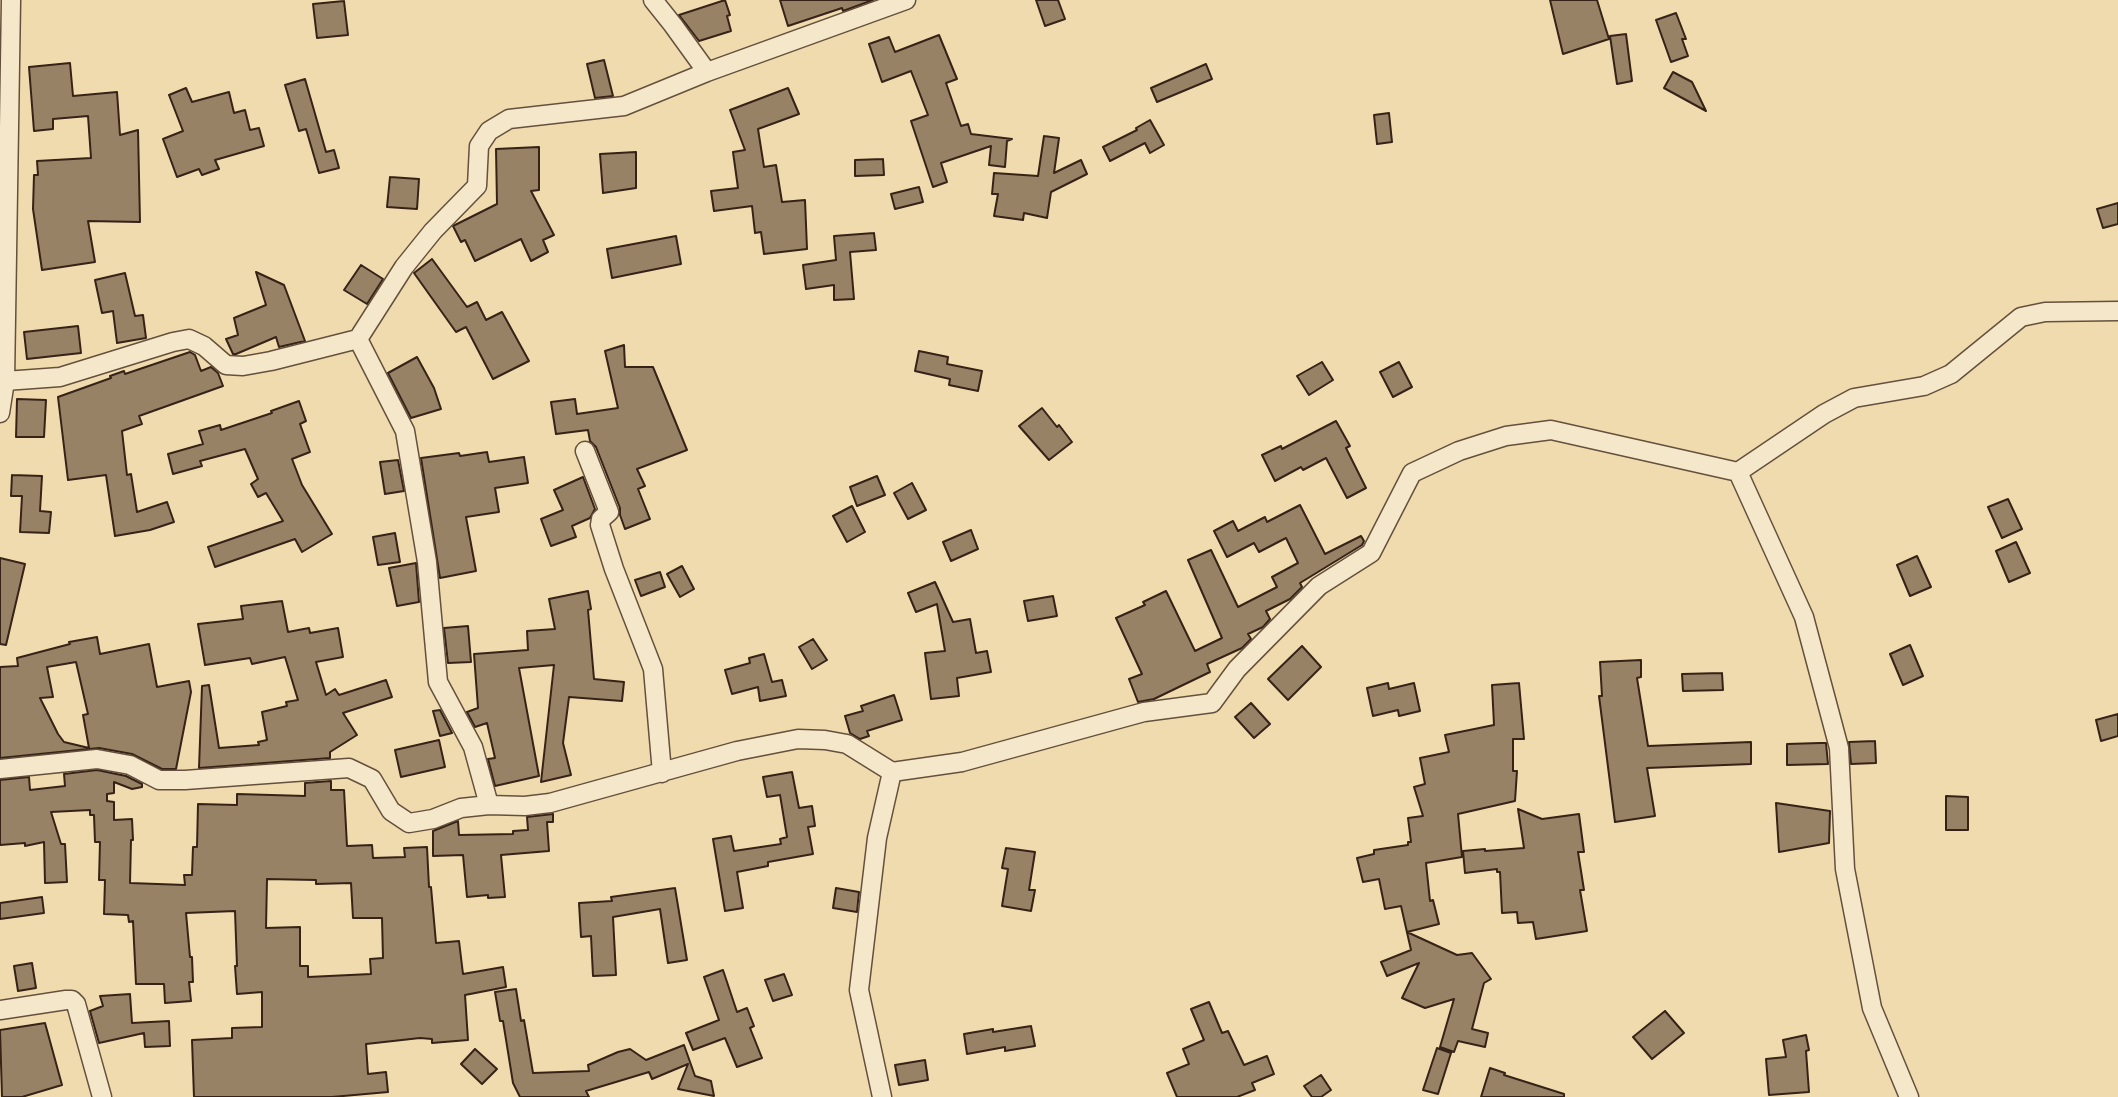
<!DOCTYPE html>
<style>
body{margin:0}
canvas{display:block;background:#efdbae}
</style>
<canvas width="2118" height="1097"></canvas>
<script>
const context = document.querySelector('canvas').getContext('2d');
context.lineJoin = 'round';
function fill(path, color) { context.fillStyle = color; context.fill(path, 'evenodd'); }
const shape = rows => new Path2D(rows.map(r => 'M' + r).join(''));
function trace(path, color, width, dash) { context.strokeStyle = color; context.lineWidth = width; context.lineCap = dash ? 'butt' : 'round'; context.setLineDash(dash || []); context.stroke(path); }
const building = shape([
 [725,0,730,15,727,16,731,31,699,41,679,15,725,0],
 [780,0,873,0,843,11,842,8,788,26,780,0],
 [1036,0,1058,0,1065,19,1045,26,1036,0],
 [1550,0,1597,0,1609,39,1563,54,1550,0],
 [344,1,348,35,317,38,313,4,344,1],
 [1676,13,1686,39,1682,39,1688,56,1671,62,1656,20,1676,13],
 [1626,34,1632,81,1617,84,1610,36,1626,34],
 [939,35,957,79,946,83,961,126,968,124,971,134,1012,139,1007,141,1005,167,989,165,991,146,941,163,947,182,933,187,911,121,928,115,911,71,882,82,869,44,889,37,895,52,939,35],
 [604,60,613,96,595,98,587,64,604,60],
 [70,63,73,96,117,92,120,135,138,130,140,222,88,221,95,262,42,270,33,209,34,175,38,175,37,161,91,158,88,116,53,119,53,129,34,131,29,67,70,63],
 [1206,64,1212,79,1157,102,1151,88,1206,64],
 [1673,72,1692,82,1706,111,1664,88,1673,72],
 [305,79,326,152,334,150,339,168,319,173,306,129,299,131,285,85,305,79],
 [186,88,192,102,229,92,234,113,245,110,250,130,259,128,264,146,215,160,219,169,202,175,199,169,177,177,163,139,183,131,169,95,186,88],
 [788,88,799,114,758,129,764,167,776,165,782,202,805,200,807,249,764,254,761,232,755,233,752,206,714,211,711,191,738,188,733,152,745,150,730,110,788,88],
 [1389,113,1392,142,1377,144,1374,115,1389,113],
 [1150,120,1164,145,1150,153,1145,143,1110,161,1103,147,1137,130,1136,128,1150,120],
 [1044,136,1059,138,1054,173,1081,160,1087,174,1051,192,1047,218,1024,213,1023,220,994,216,998,194,992,194,994,173,1038,176,1044,136],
 [539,147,539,190,531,191,554,235,543,240,548,252,531,261,521,239,475,261,465,240,461,242,453,226,497,204,496,149,539,147],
 [636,152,636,188,603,193,600,154,636,152],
 [883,159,884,175,855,176,855,160,883,159],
 [390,177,419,179,417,209,387,207,390,177],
 [919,187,923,202,895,209,891,194,919,187],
 [2118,203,2118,224,2103,228,2097,209,2118,203],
 [874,233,876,250,850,252,854,299,834,300,834,285,806,289,803,265,836,260,834,236,874,233],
 [676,236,681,264,612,278,607,249,676,236],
 [432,259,467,307,477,302,486,320,502,312,529,361,493,379,466,327,456,332,414,273,432,259],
 [361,265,383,279,367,304,344,290,361,265],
 [256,272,284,285,305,341,279,347,276,337,236,354,233,354,226,339,238,335,234,318,266,305,256,272],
 [125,273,135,316,143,315,146,338,117,343,113,311,102,313,95,280,125,273],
 [78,326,81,353,27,359,24,332,78,326],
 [624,345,625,367,653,367,687,450,637,469,645,486,638,489,650,519,625,529,620,515,620,508,596,447,590,441,588,430,556,434,551,402,575,399,577,414,618,408,605,351,624,345],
 [919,351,948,357,947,364,982,371,978,391,949,385,950,379,915,371,919,351],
 [190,352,195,355,201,371,211,367,218,373,223,386,139,416,142,424,122,431,127,475,131,474,137,512,167,502,174,522,150,530,115,536,106,475,68,480,58,397,111,378,110,376,124,371,125,374,190,352],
 [417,357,434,388,441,409,411,418,388,373,417,357],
 [1322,362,1333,380,1309,395,1297,376,1322,362],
 [1399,362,1412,387,1393,397,1380,372,1399,362],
 [17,399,46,400,44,437,16,437,17,399],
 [299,401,306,421,300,424,310,452,292,459,302,485,332,534,302,552,295,539,215,567,208,547,283,521,266,493,258,497,251,484,258,479,245,449,200,461,202,466,173,474,168,454,203,444,199,431,220,425,221,430,272,413,271,411,299,401],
 [1042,408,1057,427,1059,425,1072,442,1049,460,1019,426,1042,408],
 [1336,421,1350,446,1346,448,1366,488,1347,498,1326,458,1303,470,1301,467,1275,481,1262,455,1281,446,1282,449,1336,421],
 [487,452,489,462,524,457,528,483,495,488,499,512,466,517,476,571,440,578,421,458,459,453,460,456,487,452],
 [398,460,404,491,385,494,380,462,398,460],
 [12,475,42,476,40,511,51,512,49,533,20,532,22,496,11,496,12,475],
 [877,476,885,495,857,506,850,487,877,476],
 [583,477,595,509,590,518,572,526,576,537,551,546,541,519,563,510,554,490,583,477],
 [912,483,926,510,908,519,894,493,912,483],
 [2008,499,2022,529,2002,538,1988,507,2008,499],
 [1300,505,1325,554,1361,536,1364,541,1362,545,1300,583,1302,587,1290,599,1266,611,1270,619,1263,627,1248,634,1251,639,1242,648,1207,664,1210,672,1154,699,1138,702,1129,679,1142,674,1116,618,1145,605,1143,602,1166,591,1195,651,1222,638,1188,560,1211,550,1238,607,1277,587,1272,577,1298,563,1286,538,1259,552,1254,543,1227,557,1214,531,1233,521,1238,531,1265,517,1267,522,1300,505],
 [852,506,865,532,847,542,833,516,852,506],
 [971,530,978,549,951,561,943,542,971,530],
 [395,533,400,562,378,565,373,537,395,533],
 [2016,542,2030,573,2009,582,1996,551,2016,542],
 [1917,556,1931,587,1910,596,1897,565,1917,556],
 [0,558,25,564,6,645,0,644,0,558],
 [416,563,419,602,397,606,389,568,416,563],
 [682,566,694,589,680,597,667,574,682,566],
 [660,572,665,587,641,596,635,580,660,572],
 [935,582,953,622,970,619,976,653,987,651,991,672,957,678,959,696,931,699,925,653,945,651,937,604,916,612,908,593,935,582],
 [588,591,591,609,588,610,594,679,624,682,622,701,569,697,563,743,571,775,541,782,554,665,519,668,539,776,495,786,488,759,495,758,487,723,475,727,467,712,478,708,474,654,528,650,527,631,555,629,549,599,588,591],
 [1053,596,1057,616,1028,621,1024,601,1053,596],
 [282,601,288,632,309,628,310,633,338,628,343,657,316,662,326,695,335,689,339,695,386,680,392,697,343,713,357,735,330,752,330,758,199,768,202,686,209,685,219,748,259,745,258,742,267,740,262,712,287,706,286,702,298,700,285,657,252,664,250,658,205,665,198,624,243,619,241,606,282,601],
 [468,626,471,662,448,663,444,628,468,626],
 [97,637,100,654,149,644,157,687,189,681,191,692,176,769,162,769,132,754,99,748,0,758,0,667,18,666,17,658,70,644,69,642,97,637],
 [76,662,88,714,83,715,89,748,64,742,58,734,40,698,53,697,47,667,76,662],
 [813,639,827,660,812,669,799,647,813,639],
 [1910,645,1923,676,1903,685,1890,654,1910,645],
 [1302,646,1321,667,1288,700,1268,679,1302,646],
 [764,654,772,682,782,680,786,696,760,701,758,687,732,694,725,670,750,663,749,658,764,654],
 [1641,660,1641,677,1637,678,1648,746,1751,742,1751,764,1647,768,1655,816,1615,822,1599,696,1602,696,1600,662,1641,660],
 [1722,673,1723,690,1683,691,1682,674,1722,673],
 [1388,683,1389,689,1414,683,1420,711,1399,716,1398,710,1373,716,1367,688,1388,683],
 [1519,683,1524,739,1513,739,1513,771,1517,771,1515,801,1458,814,1462,857,1426,863,1430,901,1433,900,1439,924,1407,932,1457,955,1472,953,1491,979,1484,983,1472,1029,1488,1033,1485,1047,1458,1041,1454,1052,1440,1047,1454,999,1425,1008,1402,998,1419,963,1387,976,1381,962,1411,950,1401,906,1385,909,1379,879,1363,882,1357,858,1374,854,1374,850,1408,845,1408,842,1411,842,1408,818,1423,816,1414,787,1425,784,1420,758,1449,752,1445,735,1494,725,1492,685,1519,683],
 [894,695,902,720,867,731,869,736,860,739,850,733,845,716,863,711,861,706,894,695],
 [1251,703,1270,724,1254,738,1235,717,1251,703],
 [440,710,452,733,440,736,433,711,440,710],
 [2118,714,2118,736,2101,741,2096,720,2118,714],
 [439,740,445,767,401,777,395,750,439,740],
 [1875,741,1876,763,1851,764,1849,742,1875,741],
 [1820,743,1826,743,1828,764,1787,765,1787,744,1820,743],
 [97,770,126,776,142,784,142,787,132,789,114,782,114,793,107,794,107,801,114,802,114,820,132,819,133,840,131,840,130,883,185,885,184,875,192,875,193,847,197,847,198,804,237,805,237,794,305,796,305,783,331,781,331,790,344,790,347,846,372,845,373,858,405,857,404,848,427,847,429,887,431,887,436,943,459,941,463,974,503,967,506,987,465,995,468,1040,432,1043,432,1039,420,1038,366,1044,368,1074,386,1072,388,1092,332,1097,194,1097,192,1040,232,1038,232,1028,262,1027,262,992,237,994,235,966,237,966,235,911,186,913,190,957,192,957,193,982,189,982,191,1001,165,1003,164,984,136,984,133,921,129,922,128,915,104,914,105,880,99,880,100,842,95,842,94,815,90,815,90,810,51,812,61,844,65,844,67,882,45,883,44,842,25,846,25,843,0,845,0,780,29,777,30,790,65,786,64,774,97,770],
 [267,879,316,880,316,884,351,883,353,918,382,918,383,958,370,959,371,974,308,977,308,966,300,966,300,927,266,928,267,879],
 [792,772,799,808,812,806,815,826,808,827,813,854,768,862,768,866,737,872,743,908,725,911,713,839,731,836,734,851,781,844,780,839,787,837,780,795,767,797,763,777,792,772],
 [1946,796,1968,797,1968,830,1946,830,1946,796],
 [1776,803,1830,811,1829,843,1779,852,1776,803],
 [1518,809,1542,819,1579,814,1584,852,1578,852,1584,890,1580,890,1587,931,1536,939,1533,922,1518,923,1517,912,1502,913,1500,872,1497,872,1497,869,1465,873,1463,851,1485,849,1485,851,1524,848,1518,809],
 [553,814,553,822,547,822,549,851,501,855,505,897,488,898,488,895,467,897,463,855,433,856,433,831,458,821,459,835,513,834,513,831,528,830,527,817,553,814],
 [1006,848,1035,852,1029,890,1035,890,1031,911,1002,906,1008,869,1002,868,1006,848],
 [675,888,687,960,668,963,660,909,613,917,616,975,593,976,591,936,581,937,579,903,612,901,611,897,675,888],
 [836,888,859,892,857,912,833,908,836,888],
 [42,897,44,913,0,919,0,903,42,897],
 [32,963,36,988,18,991,14,966,32,963],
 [723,970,737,1012,747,1008,754,1026,750,1028,762,1058,737,1067,725,1038,693,1050,686,1033,719,1020,704,977,723,970],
 [784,974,792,995,773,1001,765,980,784,974],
 [516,989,521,1021,524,1020,533,1073,589,1071,588,1065,618,1052,630,1049,646,1060,684,1045,695,1076,711,1081,714,1096,678,1089,688,1064,652,1079,649,1072,586,1091,589,1097,520,1097,513,1083,503,1021,500,1021,495,992,516,989],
 [130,994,132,1023,169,1021,170,1046,145,1047,144,1033,99,1043,90,1011,103,1006,100,996,130,994],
 [1209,1002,1222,1033,1228,1031,1244,1065,1267,1056,1274,1074,1252,1083,1255,1090,1237,1097,1177,1097,1167,1073,1189,1064,1183,1049,1204,1040,1191,1009,1209,1002],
 [1665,1011,1684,1033,1652,1059,1633,1037,1665,1011],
 [45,1023,62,1085,22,1097,2,1097,0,1030,45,1023],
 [1031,1026,1035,1046,1005,1051,1005,1047,967,1054,964,1034,993,1029,993,1032,1031,1026],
 [1806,1035,1809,1050,1806,1051,1809,1092,1769,1095,1766,1059,1786,1057,1783,1040,1806,1035],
 [1437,1048,1451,1053,1438,1094,1423,1090,1437,1048],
 [475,1049,497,1069,482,1084,461,1064,475,1049],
 [925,1060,928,1080,899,1085,895,1065,925,1060],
 [1490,1068,1505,1073,1504,1075,1564,1094,1564,1097,1481,1097,1490,1068],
 [1321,1075,1331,1090,1321,1097,1312,1097,1304,1086,1321,1075]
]);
fill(building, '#978266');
trace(building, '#372217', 2);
const minor = shape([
 [653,0,673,25,707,72],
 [5,381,60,377,173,342,189,339,204,346,226,365,243,366,271,361,358,339],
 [0,413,5,381,11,0],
 [585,451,609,512,601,519,600,525,614,569,653,669,662,773],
 [1738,472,1804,617,1839,748,1845,869,1872,1008,1909,1097],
 [0,769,97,759,130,765,159,780,185,780,349,768,372,779,391,811,409,823,433,819,461,808,489,805,525,806,550,803,737,751,798,739,825,740,847,744,892,772,962,762,1144,712,1212,703,1237,669,1319,586,1371,553,1412,473,1459,451,1506,436,1551,430,1738,472,1824,414,1854,398,1924,386,1951,374,2021,317,2045,312,2118,311],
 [489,805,473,747,438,682,427,562,405,431,358,339,404,267,433,231,477,186,479,146,489,131,509,119,624,106,707,72,906,0],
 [0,1010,66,1000,72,1000,76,1004,102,1097],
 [882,1097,859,990,877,838,892,772]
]);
trace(minor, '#65503d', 21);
trace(minor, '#f5e8ca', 18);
</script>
